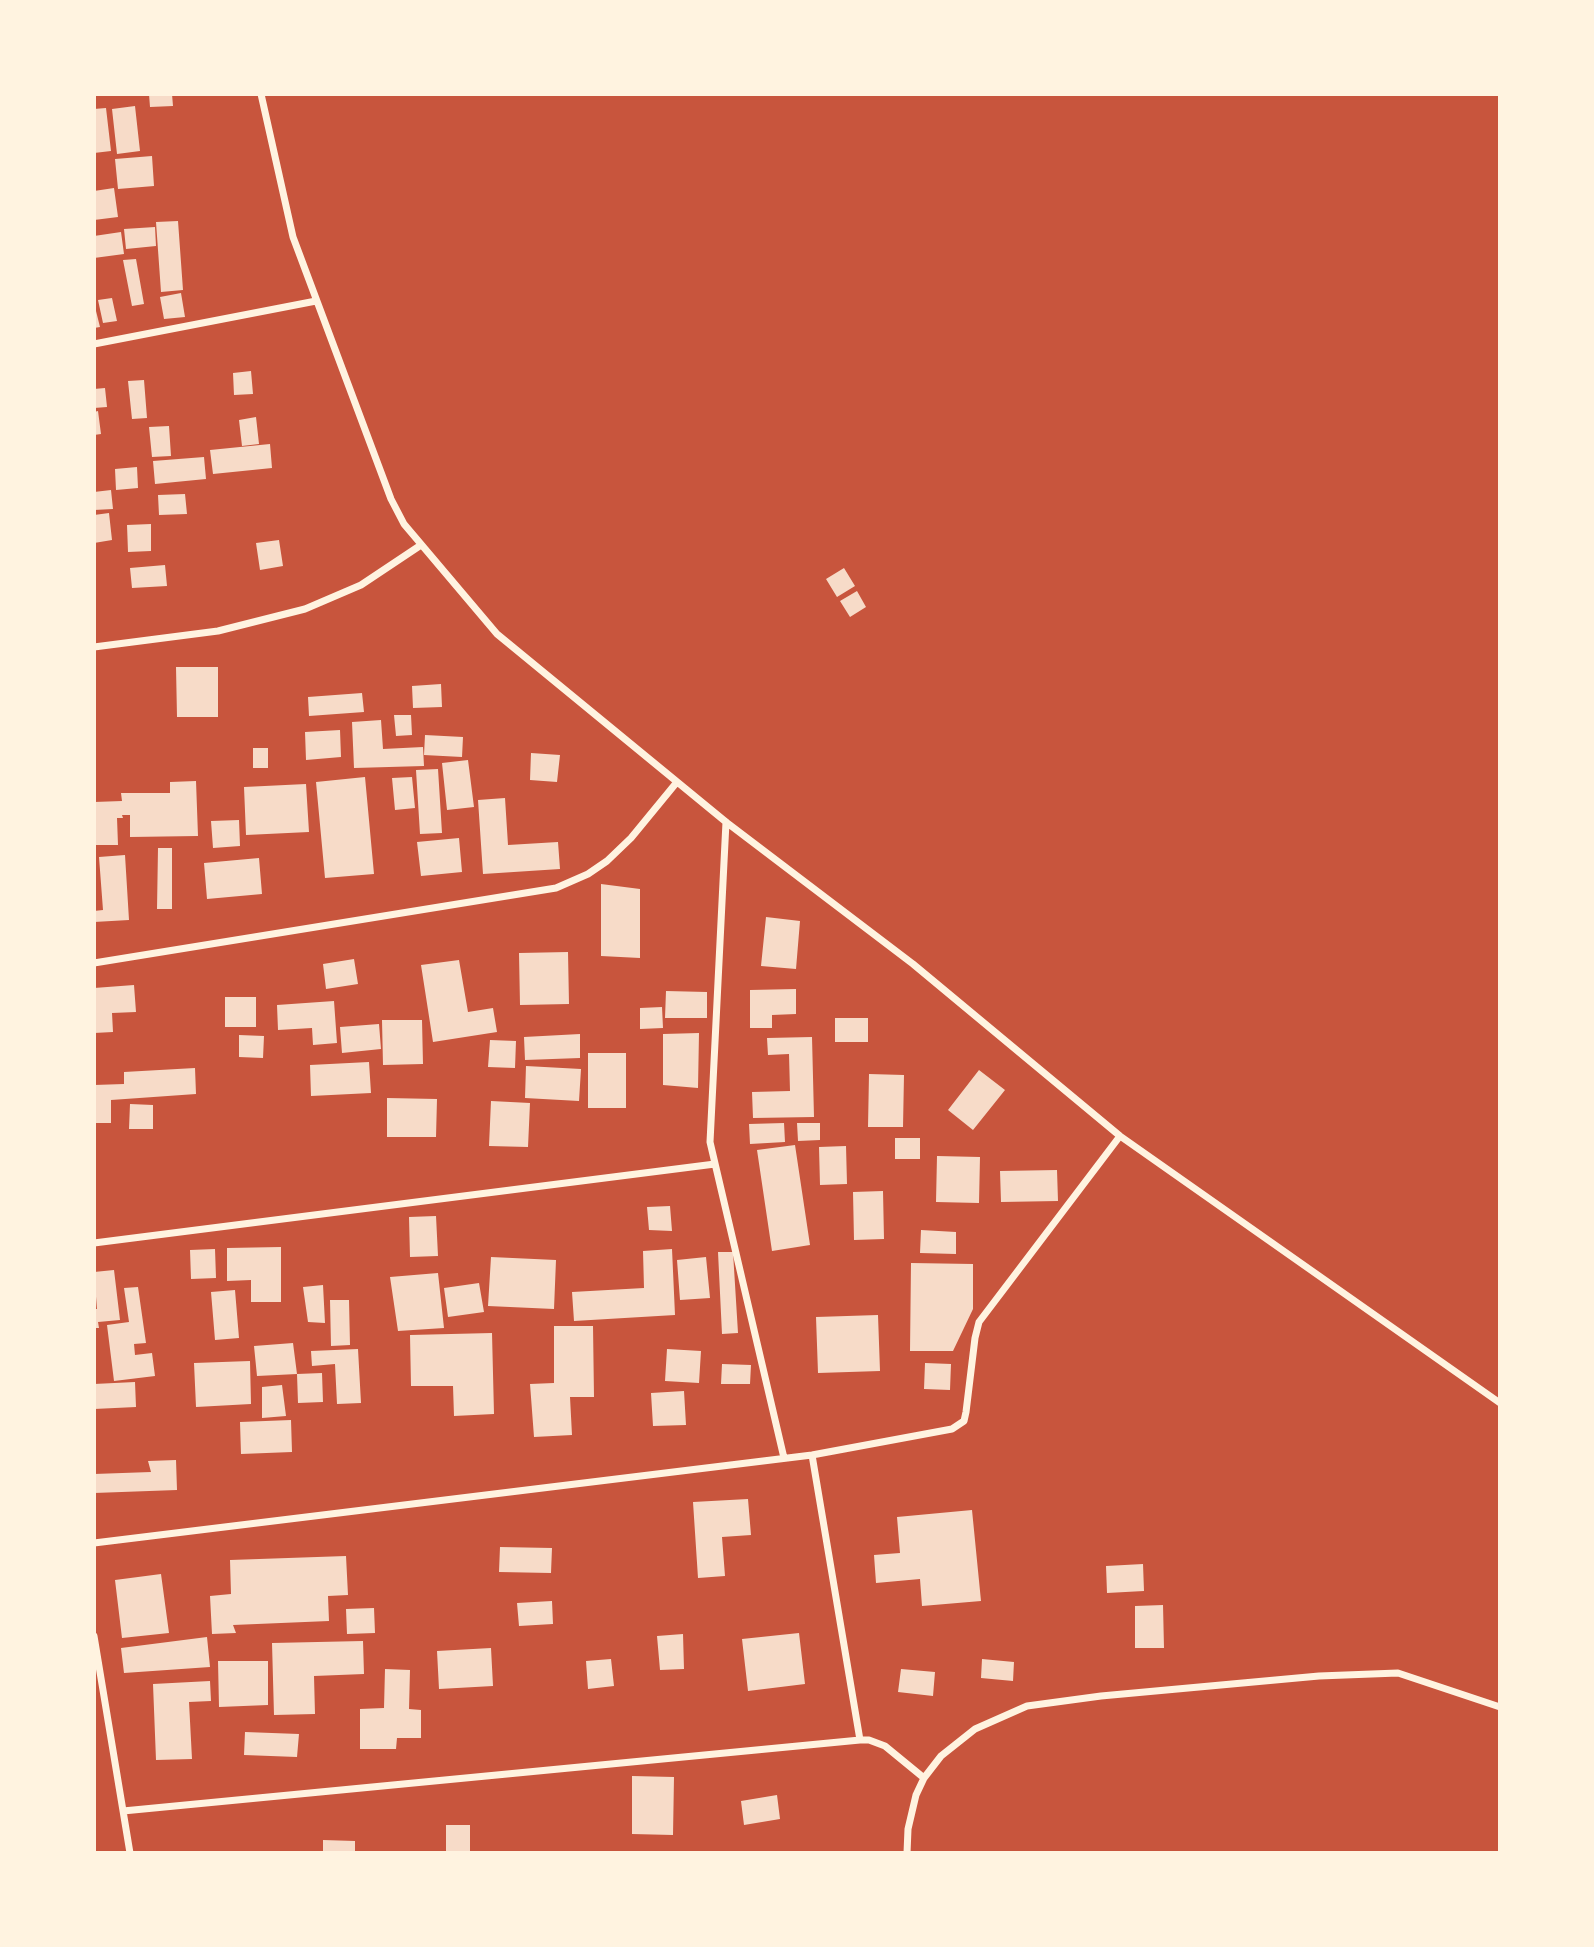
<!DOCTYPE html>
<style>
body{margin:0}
#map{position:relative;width:1594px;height:1947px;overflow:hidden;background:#c8553d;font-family:"Golos Text",sans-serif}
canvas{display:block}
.frame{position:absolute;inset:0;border:96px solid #fff3e0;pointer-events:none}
</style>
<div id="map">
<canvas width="1594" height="1947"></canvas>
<div class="frame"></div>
</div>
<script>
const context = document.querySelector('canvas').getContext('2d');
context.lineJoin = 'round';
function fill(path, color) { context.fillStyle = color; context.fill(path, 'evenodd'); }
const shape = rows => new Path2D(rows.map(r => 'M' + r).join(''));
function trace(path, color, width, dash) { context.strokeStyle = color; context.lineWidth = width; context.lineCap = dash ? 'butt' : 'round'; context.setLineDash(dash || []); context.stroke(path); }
fill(shape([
 [149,94,172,94,173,106,150,107],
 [135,106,140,151,117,154,112,109],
 [106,108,111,151,94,153,94,109],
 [152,156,154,186,118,189,115,159],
 [114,188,118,217,94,220,94,191],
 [178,221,183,290,161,292,156,222],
 [155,227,156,246,126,249,124,229],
 [121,232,124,254,94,258,94,236],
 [136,259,144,304,132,306,123,260],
 [181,293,185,317,164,319,160,297],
 [112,298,117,321,103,323,98,300],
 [94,303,100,327,94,328],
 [251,371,253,394,234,395,233,373],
 [144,380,147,418,132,419,128,381],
 [105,388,107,407,94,408,94,389],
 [98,411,101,434,94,435,94,412],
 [256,417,259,444,242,446,239,420],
 [169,426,171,456,152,457,149,427],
 [270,444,272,468,213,474,210,450],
 [204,457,206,479,155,484,153,461],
 [137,467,138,488,116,490,115,469],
 [111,490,113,509,94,510,94,492],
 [185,494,187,514,159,515,158,495],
 [109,513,112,540,94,543,94,515],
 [151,524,151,551,128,552,127,525],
 [279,540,283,566,260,570,256,543],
 [165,565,167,586,132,588,130,568],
 [844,568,855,586,837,597,826,579],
 [857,591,866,607,850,617,840,601],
 [176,667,218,667,218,717,177,717],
 [441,684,442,707,413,708,412,686],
 [362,693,364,712,309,716,308,697],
 [394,715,411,715,412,735,396,736],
 [381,720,383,749,423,747,424,766,354,768,352,722],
 [340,730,341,757,306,760,305,732],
 [425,735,463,737,462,757,424,755],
 [253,748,268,748,268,768,253,768],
 [531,753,560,755,557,782,530,780],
 [468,760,474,807,447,810,442,763],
 [438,769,442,833,420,834,416,770],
 [365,777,374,874,325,878,316,782],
 [412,777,415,808,395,810,392,778],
 [196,781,198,836,130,837,130,815,122,815,123,818,117,818,118,845,94,845,94,802,122,801,121,793,170,793,170,782],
 [306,784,309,832,246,835,244,787],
 [505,798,508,845,558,842,560,869,483,874,478,800],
 [239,820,240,846,213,848,211,821],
 [459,838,462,872,421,876,417,842],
 [158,848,172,848,172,909,157,909],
 [125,855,129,920,94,922,94,911,103,910,99,857],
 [259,858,262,894,207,899,204,863],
 [601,884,640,889,640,958,601,956],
 [766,917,800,921,796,969,761,966],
 [568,952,569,1004,520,1005,519,953],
 [354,959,358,984,326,989,323,964],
 [459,960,468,1012,493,1008,497,1032,433,1042,421,965],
 [134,985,136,1012,112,1013,113,1032,94,1033,94,988],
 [796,989,796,1014,772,1015,772,1028,750,1028,750,990],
 [666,991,707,992,707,1018,665,1018],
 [225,997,256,997,256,1027,225,1027],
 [334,1001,337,1043,313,1045,312,1028,278,1030,277,1005],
 [662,1007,663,1028,640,1029,640,1008],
 [835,1018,868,1018,868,1042,835,1042],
 [382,1020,422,1020,423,1064,383,1065],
 [379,1024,381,1049,342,1053,340,1027],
 [699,1033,698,1088,663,1085,663,1034],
 [580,1034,580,1058,525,1060,524,1037],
 [239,1035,264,1036,263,1058,239,1057],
 [812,1037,814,1117,753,1118,752,1092,790,1091,789,1054,768,1055,767,1038],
 [490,1040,516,1041,515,1068,488,1067],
 [588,1053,626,1053,626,1108,588,1108],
 [369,1062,371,1093,311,1096,310,1065],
 [526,1066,581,1069,579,1101,525,1098],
 [195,1068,196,1094,111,1100,111,1123,94,1123,94,1085,124,1084,124,1072],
 [979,1070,1005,1090,973,1130,948,1110],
 [869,1074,904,1075,903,1127,868,1127],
 [387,1098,437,1099,436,1137,387,1137],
 [491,1101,530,1103,528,1147,489,1146],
 [130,1104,153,1105,153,1129,129,1129],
 [784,1123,785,1142,750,1144,749,1124],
 [797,1123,820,1123,820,1140,798,1141],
 [895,1138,920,1138,920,1159,895,1159],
 [795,1145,810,1245,772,1251,757,1150],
 [846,1146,847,1184,820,1185,819,1147],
 [937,1156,980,1157,979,1203,936,1202],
 [1057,1170,1058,1201,1001,1202,1000,1171],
 [883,1191,884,1239,854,1240,853,1192],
 [670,1206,672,1231,649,1230,647,1207],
 [436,1216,438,1256,410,1257,409,1217],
 [921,1230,956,1232,956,1254,920,1253],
 [281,1247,281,1302,251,1302,251,1280,227,1281,227,1248],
 [215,1249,216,1278,191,1279,190,1250],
 [672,1249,675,1315,574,1321,572,1292,644,1288,643,1251],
 [718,1252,733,1252,738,1333,722,1334],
 [491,1257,556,1260,554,1309,488,1306],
 [706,1257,710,1298,680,1300,677,1260],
 [911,1263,973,1264,973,1309,953,1351,910,1351],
 [114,1270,120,1320,98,1322,99,1328,94,1328,94,1309,97,1309,94,1272],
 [438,1273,444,1328,398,1331,390,1277],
 [479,1283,484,1312,448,1317,444,1288],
 [323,1285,325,1323,308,1322,303,1287],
 [138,1287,146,1343,134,1344,135,1355,152,1353,155,1376,114,1381,107,1325,129,1322,124,1288],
 [235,1290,239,1338,215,1340,211,1292],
 [330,1300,349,1300,350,1345,331,1346],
 [878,1315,880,1371,818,1373,816,1317],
 [554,1326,593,1326,594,1397,570,1397,572,1435,534,1437,530,1384,554,1383],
 [492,1333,494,1414,454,1416,453,1386,411,1386,410,1335],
 [293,1343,297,1374,257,1376,254,1346],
 [358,1349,361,1403,337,1404,335,1364,312,1366,311,1351],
 [667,1349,701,1351,699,1383,665,1381],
 [250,1361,251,1404,196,1407,194,1363],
 [925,1363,951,1364,950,1390,924,1389],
 [722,1364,751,1365,750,1384,721,1384],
 [322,1373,323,1402,298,1403,297,1374],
 [135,1382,136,1407,94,1409,94,1384],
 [282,1385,286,1416,262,1418,262,1387],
 [684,1391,686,1425,653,1426,651,1393],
 [291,1420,292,1452,241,1454,240,1422],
 [176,1460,177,1490,94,1493,94,1474,151,1472,148,1461],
 [748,1499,751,1535,722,1537,725,1576,698,1578,693,1502],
 [972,1510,981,1601,922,1606,920,1579,876,1583,874,1555,900,1553,897,1517],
 [500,1547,552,1548,551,1573,499,1572],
 [346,1556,348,1595,328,1596,329,1621,233,1625,236,1633,212,1634,210,1596,231,1594,230,1560],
 [1143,1564,1144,1591,1107,1593,1106,1566],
 [161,1574,169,1633,122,1638,115,1580],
 [552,1601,553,1624,519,1626,517,1603],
 [1163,1605,1164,1648,1135,1648,1135,1606],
 [374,1608,375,1633,347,1634,346,1609],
 [799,1633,805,1684,748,1691,742,1639],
 [683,1634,684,1669,660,1670,657,1636],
 [207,1637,210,1667,124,1673,121,1648],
 [363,1641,364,1674,314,1676,315,1714,274,1715,272,1643],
 [491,1648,493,1686,439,1689,437,1651],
 [611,1659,614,1686,588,1689,586,1661],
 [982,1659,1014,1662,1013,1681,981,1678],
 [218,1661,268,1661,268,1705,219,1707],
 [385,1669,410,1670,409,1709,421,1710,421,1738,397,1738,396,1749,360,1749,360,1709,384,1708],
 [901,1669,935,1672,933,1696,898,1692],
 [210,1681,211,1701,189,1702,192,1759,156,1760,153,1684],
 [245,1732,299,1734,297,1757,244,1755],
 [632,1776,674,1777,673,1835,632,1834],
 [777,1795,780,1819,744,1825,741,1801],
 [446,1825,470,1825,470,1853,446,1853],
 [323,1840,355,1841,355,1853,323,1853]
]), '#f7dbc8');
trace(shape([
 [261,94,293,237,391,499,404,524,497,634,726,822,913,964,1120,1136,1500,1403],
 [94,344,316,301],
 [94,647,218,631,305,609,361,585,421,545],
 [726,822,710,1142,784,1458],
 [94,963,556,888,588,874,607,861,631,838,677,782],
 [94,1243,715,1164],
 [812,1455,860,1740],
 [94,1543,812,1455,952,1429,964,1421,966,1412,975,1338,979,1322,1120,1136],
 [94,1636,130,1853],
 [123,1811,860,1740,869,1740,885,1746,924,1778],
 [907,1853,908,1829,916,1795,924,1778,941,1756,975,1729,1027,1706,1101,1696,1319,1676,1398,1673,1500,1707]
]), '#fff3e0', 7);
</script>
